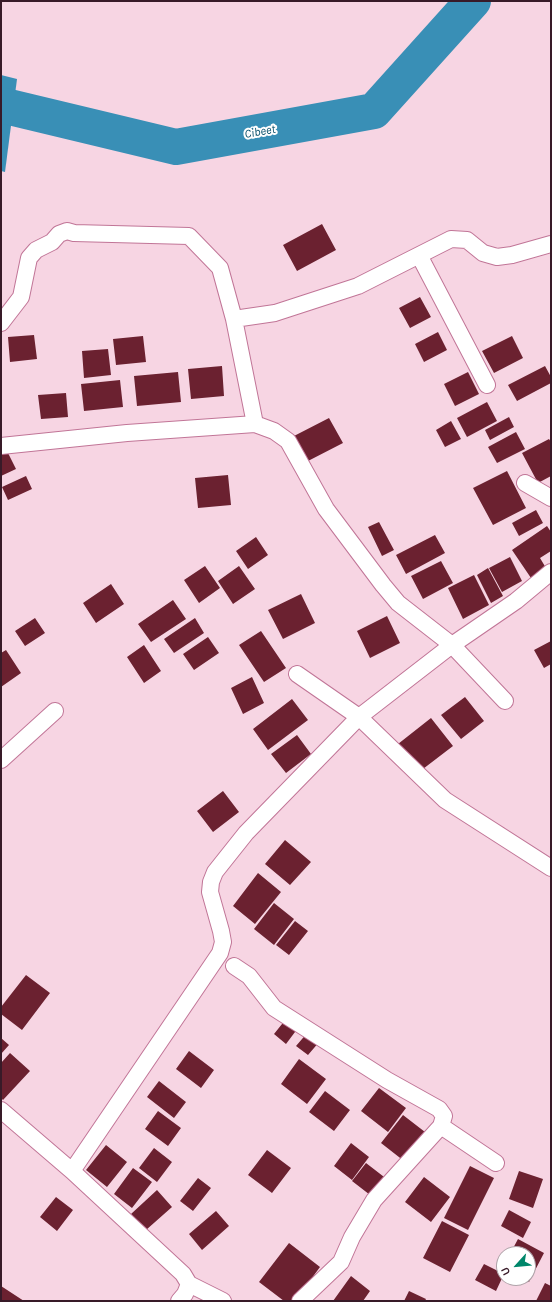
<!DOCTYPE html>
<style>
body{margin:0}
#map{position:relative;width:552px;height:1302px;overflow:hidden;background:#f7d5e3;font-family:Karla,sans-serif}
canvas{display:block}
.frame{position:absolute;inset:0;border:2px solid #381a28;pointer-events:none}
.north{position:absolute;left:496px;top:1246px;width:40px;height:40px;box-sizing:border-box;background:#fff;border:1px solid #afa3a9;border-radius:50%;rotate:243deg;font-size:11px;font-weight:700;line-height:16px;text-align:center;color:#381a28}
.north::after{content:'';display:block;margin:auto;width:14px;height:18px;background:#00876b;clip-path:polygon(50% 0,100% 100%,50% 72%,0 100%)}
</style>
<div id="map">
<canvas width="552" height="1302"></canvas>
<div class="frame"></div>
<div class="north">U</div>
</div>
<script>
const context = document.querySelector('canvas').getContext('2d');
context.lineJoin = 'round';
function fill(path, color) { context.fillStyle = color; context.fill(path, 'evenodd'); }
const shape = rows => new Path2D(rows.map(r => 'M' + r).join(''));
function trace(path, color, width, dash) { context.strokeStyle = color; context.lineWidth = width; context.lineCap = dash ? 'butt' : 'round'; context.setLineDash(dash || []); context.stroke(path); }
function label(font, color, halo, rows, align = 'center') {
  context.font = font + ' Karla,sans-serif'; context.lineWidth = 4; context.setLineDash([]); context.textBaseline = 'middle'; context.strokeStyle = halo; context.fillStyle = color; for (const [text, x, y, turn = 0] of rows) {
    context.save(); context.translate(x, y); context.rotate((+turn || 0) * Math.PI / 180); context.textAlign = isNaN(turn) ? turn : align; if (halo) context.strokeText(text, 0, 0); context.fillText(text, 0, 0); context.restore();
  }
}
fill(shape([
 [1,75,17,79,5,172,1,171]
]), '#398fb6');
trace(shape([
 [1,105,176,147,374,111,473,1]
]), '#398fb6', 36);
fill(shape([
 [322,224,336,250,297,271,283,245],
 [420,297,431,317,410,328,399,308],
 [438,332,447,350,424,362,415,344],
 [34,335,37,359,10,362,8,337],
 [143,336,146,362,116,365,113,339],
 [512,336,523,358,494,373,482,351],
 [108,349,111,375,84,378,82,351],
 [222,366,224,396,191,399,188,369],
 [545,366,551,377,551,383,517,401,508,385],
 [178,372,181,402,137,406,134,376],
 [468,372,479,394,455,406,444,384],
 [120,380,123,407,84,411,81,384],
 [66,393,68,417,41,419,38,395],
 [487,402,497,421,467,437,457,418],
 [509,417,514,427,490,440,485,430],
 [329,418,343,443,308,461,294,436],
 [451,421,461,439,445,447,436,430],
 [516,432,525,449,497,463,488,447],
 [549,439,551,442,551,476,538,483,522,453],
 [6,449,16,469,1,476,1,451],
 [507,471,526,508,493,525,473,488],
 [228,475,231,505,198,508,195,478],
 [26,476,32,489,8,500,2,487],
 [536,510,543,523,519,536,512,523],
 [379,522,394,550,382,556,368,527],
 [547,526,551,532,551,551,540,558,546,568,531,578,512,550],
 [435,535,445,553,406,574,396,555],
 [256,537,268,555,248,569,236,551],
 [510,557,522,581,502,592,489,568],
 [441,561,453,583,423,599,411,576],
 [205,566,220,588,199,603,184,580],
 [239,566,255,589,233,604,218,581],
 [488,568,503,596,491,603,477,575],
 [474,575,489,605,463,619,448,588],
 [111,584,124,604,96,623,83,603],
 [301,594,315,623,283,639,268,610],
 [173,600,186,619,151,642,138,624],
 [387,616,400,643,370,658,357,631],
 [35,618,45,633,25,646,15,631],
 [195,618,204,633,174,653,164,639],
 [261,631,286,668,264,682,239,645],
 [208,637,219,653,194,670,183,654],
 [551,641,551,664,544,668,534,650],
 [144,645,161,671,144,683,127,657],
 [6,650,21,673,1,687,1,653],
 [252,677,264,703,243,714,231,688],
 [465,697,484,721,461,739,441,715],
 [292,699,308,720,268,750,253,729],
 [431,718,453,746,419,772,398,744],
 [297,735,311,754,286,773,271,754],
 [223,791,239,812,213,832,197,811],
 [285,840,311,862,290,885,265,864],
 [258,873,281,892,255,924,233,906],
 [274,903,294,919,274,945,254,929],
 [295,921,308,931,289,955,276,945],
 [26,975,50,993,22,1030,1,1014,1,1007],
 [286,1019,298,1028,286,1044,274,1034],
 [308,1032,320,1041,308,1055,296,1046],
 [1,1038,9,1045,1,1054],
 [189,1051,214,1070,201,1088,176,1069],
 [10,1053,30,1071,3,1100,1,1098,1,1063],
 [299,1059,326,1079,307,1104,281,1084],
 [159,1081,186,1102,174,1118,147,1097],
 [379,1088,406,1108,388,1132,361,1111],
 [325,1091,350,1110,334,1131,309,1112],
 [158,1111,181,1128,168,1146,145,1129],
 [403,1115,425,1132,404,1161,381,1143],
 [351,1143,369,1157,352,1180,334,1166],
 [106,1145,127,1162,107,1187,86,1170],
 [154,1148,172,1162,157,1182,139,1168],
 [267,1150,291,1168,272,1193,248,1175],
 [366,1163,388,1180,374,1198,352,1181],
 [470,1166,494,1178,468,1230,444,1218],
 [133,1168,152,1182,132,1208,114,1194],
 [519,1171,543,1179,533,1208,509,1199],
 [424,1177,450,1197,431,1222,405,1202],
 [198,1178,211,1188,193,1211,180,1201],
 [157,1190,172,1207,146,1230,131,1214],
 [56,1197,73,1210,57,1231,40,1217],
 [509,1210,531,1222,523,1238,501,1226],
 [216,1211,229,1226,202,1250,189,1234],
 [442,1221,469,1235,450,1272,423,1258],
 [518,1239,544,1253,529,1282,522,1278,528,1278,528,1254,510,1254],
 [289,1243,320,1267,295,1301,284,1301,259,1282],
 [484,1264,504,1274,496,1291,475,1280],
 [351,1276,370,1291,363,1301,333,1301],
 [545,1283,551,1286,551,1301,536,1301],
 [1,1286,24,1301,1,1301],
 [409,1291,426,1299,425,1301,404,1301]
]), '#6b2130');
const street = shape([
 [420,257,487,385],
 [234,319,255,424],
 [1,323,21,297,29,258,36,250,52,242,59,234,67,231,74,233,189,236,220,268,234,319,275,313,358,286,451,239,467,240,483,253,497,257,512,255,551,244],
 [1,446,127,433,255,424,274,431,288,441,326,509,383,585,398,603,452,645,505,701],
 [525,483,551,498],
 [297,674,359,717,445,800,551,868],
 [1,760,55,711],
 [234,966,249,976,274,1008,387,1080,439,1109,444,1116,441,1126,374,1200,352,1237,341,1262,300,1301],
 [1,1110,72,1171,183,1274,189,1284,185,1294,179,1301],
 [441,1126,496,1163],
 [72,1171,220,953,223,942,221,931,210,892,211,882,215,872,246,833,359,717,452,645,516,601,551,572],
 [189,1284,223,1301]
]);
trace(street, '#c17597', 18);
trace(street, '#fff', 16);
label('italic 12px', '#024c68', '#fff', [
 ["Cibeet",260,132,-10]
]);
</script>
